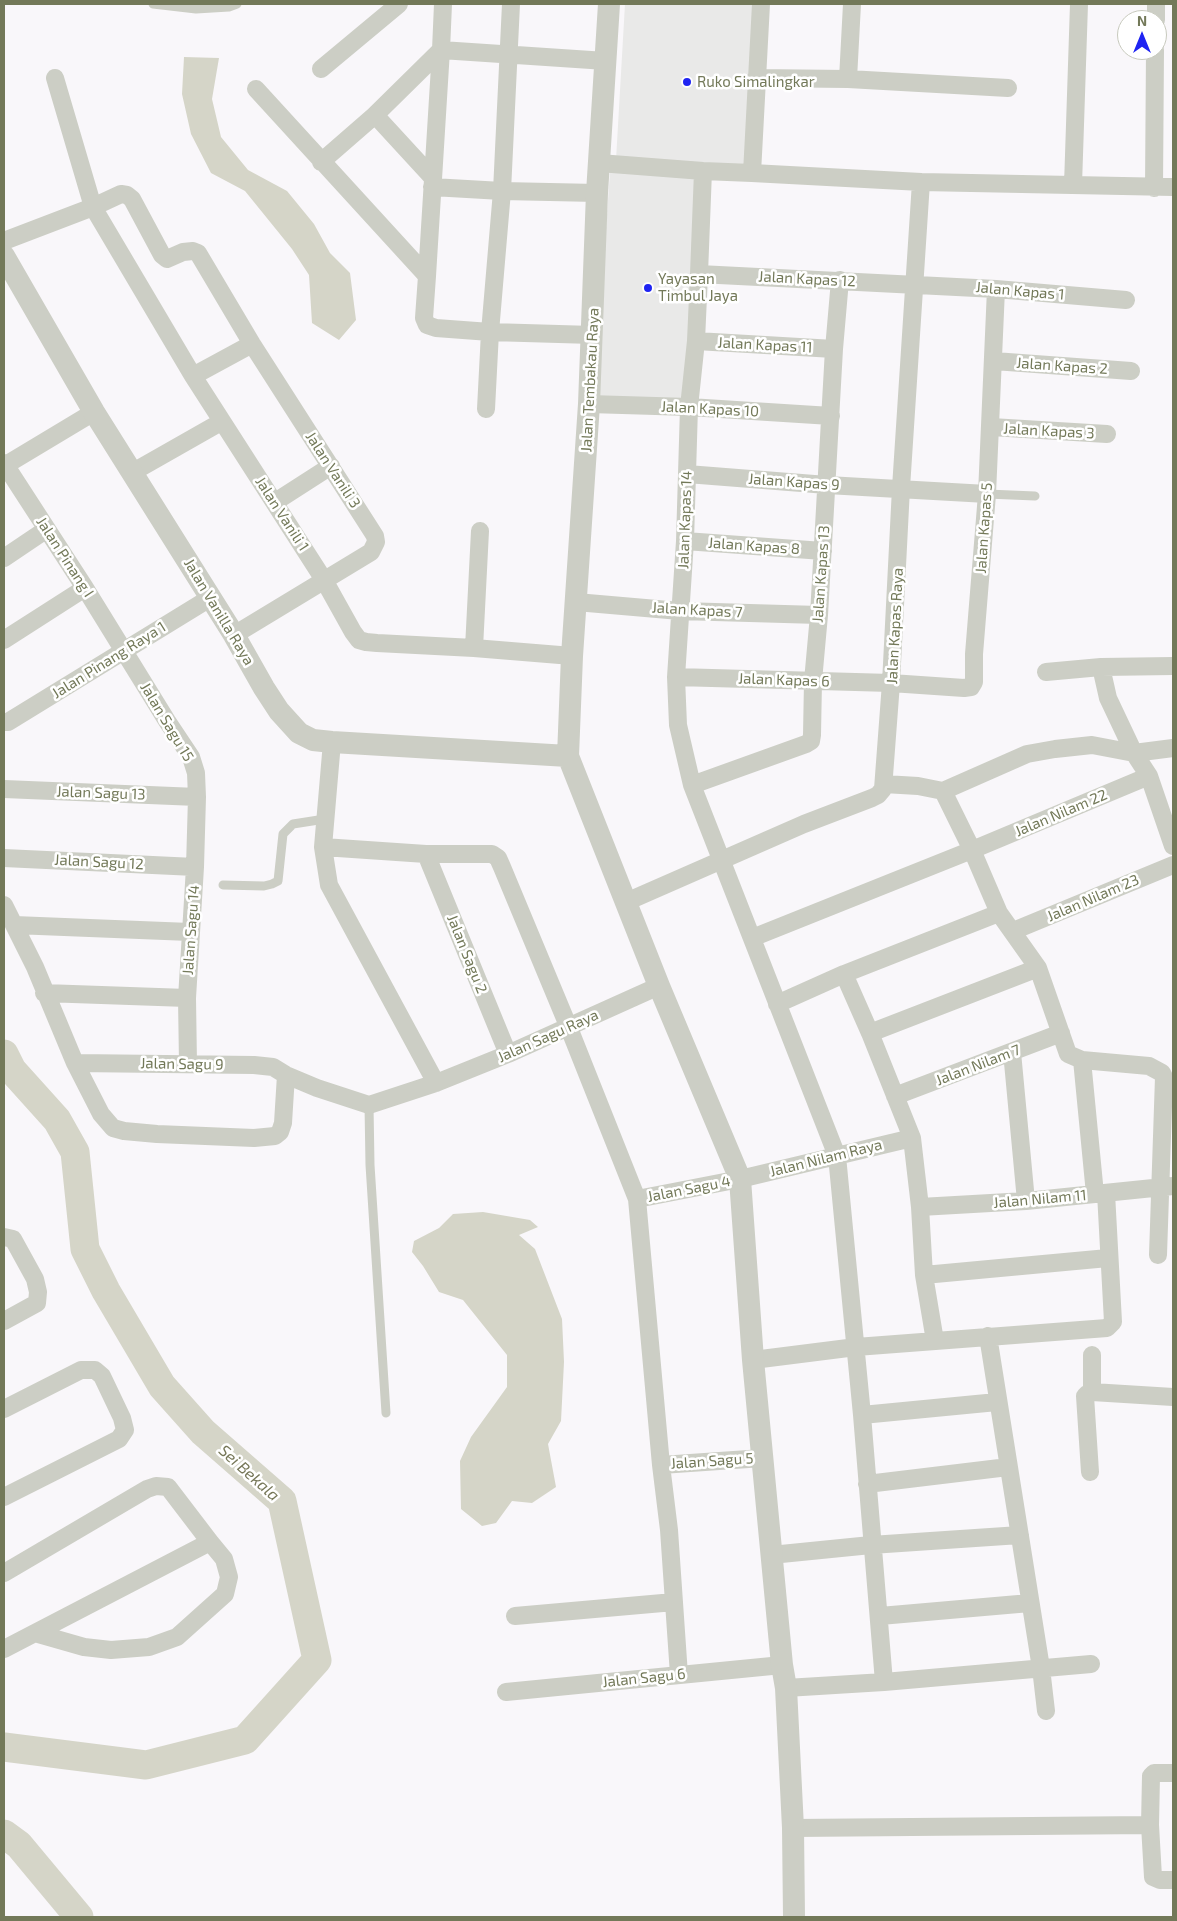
<!DOCTYPE html>
<style>
body{margin:0}
#map{position:relative;width:1177px;height:1921px;overflow:hidden;background:#f9f7fa;font-family:"Exo 2",sans-serif}
canvas{display:block}
.frame{position:absolute;inset:0;border:5px solid #737959;pointer-events:none}
.north{position:absolute;left:1117px;top:10px;width:50px;height:50px;box-sizing:border-box;background:#fff;border:1px solid #c7c9bd;border-radius:50%;rotate:0deg;font-size:14px;font-weight:700;line-height:20px;text-align:center;color:#737959}
.north::after{content:'';display:block;margin:auto;width:18px;height:22px;background:#1f24f2;clip-path:polygon(50% 0,100% 100%,50% 72%,0 100%)}
</style>
<div id="map">
<canvas width="1177" height="1921"></canvas>
<div class="frame"></div>
<div class="north">N</div>
</div>
<script>
const context = document.querySelector('canvas').getContext('2d');
context.lineJoin = 'round';
function fill(path, color) { context.fillStyle = color; context.fill(path, 'evenodd'); }
const shape = rows => new Path2D(rows.map(r => 'M' + r).join(''));
function trace(path, color, width, dash) { context.strokeStyle = color; context.lineWidth = width; context.lineCap = dash ? 'butt' : 'round'; context.setLineDash(dash || []); context.stroke(path); }
function label(font, color, halo, rows, align = 'center') {
  context.font = font + ' "Exo 2",sans-serif'; context.lineWidth = 5; context.setLineDash([]); context.textBaseline = 'middle'; context.strokeStyle = halo; context.fillStyle = color; for (const [text, x, y, turn = 0] of rows) {
    context.save(); context.translate(x, y); context.rotate((+turn || 0) * Math.PI / 180); context.textAlign = isNaN(turn) ? turn : align; if (halo) context.strokeText(text, 0, 0); context.fillText(text, 0, 0); context.restore();
  }
}
fill(shape([
 [625,4,757,4,750,171,616,160],
 [610,172,702,179,686,405,594,398]
]), '#e9e9e8');
fill(shape([
 [184,57,219,58,212,99,221,137,248,170,287,191,314,224,330,253,350,273,356,320,339,340,312,323,309,275,292,249,245,191,211,173,191,134,182,94],
 [483,1212,530,1220,538,1227,519,1235,535,1249,562,1319,564,1362,561,1421,548,1444,556,1487,532,1503,512,1501,496,1523,482,1526,461,1509,460,1461,471,1437,507,1387,507,1355,463,1300,439,1292,423,1266,412,1252,414,1241,439,1228,453,1214]
]), '#d5d5c8');
trace(shape([
 [4,1054,12,1070,57,1120,75,1152,85,1249,106,1291,162,1386,203,1432,282,1501,317,1660,245,1740,146,1765,4,1747],
 [4,1834,19,1845,79,1917]
]), '#d5d5c8', 29);
trace(shape([
 [153,4,196,9,229,7,237,4],
 [987,494,1035,496],
 [223,885,264,886,272,884,278,881,283,834,293,824,325,819],
 [369,1105,370,1165,386,1413]
]), '#cccec5', 9);
trace(shape([
 [761,4,752,173,921,182,1173,187],
 [1156,20,1156,4],
 [321,69,399,4],
 [55,78,93,207,193,376,324,580,353,632,359,640,366,642,377,643,474,648,572,656],
 [756,78,848,79,1008,88],
 [848,79,852,4],
 [256,89,427,276,424,318,427,325,436,328,490,332,593,335],
 [375,115,441,50,443,4],
 [321,162,375,115,432,177],
 [599,163,703,171,752,173],
 [703,171,699,274,696,341,689,407,685,541,676,677,678,725,692,785,837,1156,862,1415,884,1682],
 [1073,185,1079,4],
 [432,187,502,191,597,193],
 [1154,188,1155,50],
 [4,241,93,207,121,194,127,195,132,199,162,255,167,259,183,252,193,251,198,253,252,344,375,536,376,542,371,552,234,635],
 [699,274,996,289,1126,300],
 [427,276,441,50,606,61],
 [696,341,834,349],
 [994,361,1131,371],
 [193,376,252,344],
 [589,404,689,407,831,416],
 [486,409,490,332,502,191,511,4],
 [991,427,1107,434],
 [4,463,85,588,167,721,191,757,196,773,197,797,195,867,187,998,188,1064],
 [4,466,94,412],
 [133,472,221,422],
 [687,474,827,485,987,494],
 [275,502,331,466],
 [685,541,823,551],
 [4,558,47,529],
 [576,602,680,611,819,615],
 [4,640,85,588],
 [474,648,480,531],
 [1101,667,1108,698,1134,753,1149,776,1173,846],
 [1046,672,1101,667,1173,666],
 [676,677,891,683,964,688,971,687,974,682,974,654,987,494,996,289],
 [4,722,8,722,210,598],
 [332,742,323,847,329,885,436,1083],
 [884,784,918,786,943,791,972,850,999,913,1038,968,1068,1054,1082,1060,1149,1066,1162,1073,1164,1077,1158,1255],
 [692,785,806,744,811,741,812,735,813,681,819,615,834,349,840,280],
 [4,789,197,797],
 [943,791,1027,754,1055,749,1092,745,1134,753,1173,748],
 [323,847,426,854,492,854,498,858,502,867,569,1028,637,1199,661,1465,669,1530,679,1675],
 [426,854,508,1054],
 [4,858,195,867],
 [626,902,804,824,872,798,878,795,883,789,891,683,901,488,921,182],
 [4,905,35,967,75,1063,101,1114,113,1128,124,1131,157,1134,254,1138,275,1136,280,1132,283,1123,286,1075],
 [14,925,190,932],
 [1013,931,1173,865],
 [752,938,972,850,1149,776],
 [844,974,870,1033,912,1138,920,1207,924,1275,935,1341],
 [44,993,187,998],
 [777,1004,844,974,999,913],
 [870,1033,1038,968],
 [1012,1052,1026,1201],
 [1082,1060,1095,1194],
 [75,1063,254,1065,273,1067,286,1075,317,1088,369,1105,436,1083,508,1054,659,986],
 [895,1096,1061,1033],
 [637,1199,740,1179,912,1138],
 [920,1207,1026,1201,1173,1186],
 [4,1237,13,1239,35,1279,38,1292,37,1303,4,1321],
 [924,1275,1108,1258],
 [988,1336,1041,1668,1046,1711],
 [753,1360,856,1347,1107,1328,1113,1322,1106,1193],
 [1092,1392,1092,1355],
 [4,1409,81,1370,95,1370,102,1376,122,1418,125,1430,119,1439,4,1497],
 [862,1415,997,1402],
 [661,1465,763,1458],
 [1090,1472,1085,1396,1087,1394,1092,1392,1173,1397],
 [867,1484,1008,1467],
 [771,1555,871,1545,1020,1535],
 [4,1573,147,1489,156,1486,168,1487,210,1542],
 [515,1616,674,1602],
 [880,1616,1030,1603],
 [4,1649,210,1542,224,1559,229,1577,225,1594,177,1637,149,1647,111,1650,84,1647,35,1633],
 [786,1688,884,1682,1091,1664],
 [506,1692,782,1665],
 [1173,1773,1154,1773,1151,1776,1150,1825,1153,1877,1160,1880,1173,1880],
 [793,1828,1150,1825]
]), '#cccec5', 18);
trace(shape([
 [609,4,597,193,589,404,572,656,568,756,659,986,740,1179,753,1360,782,1665,786,1688,793,1828,794,1917],
 [4,256,94,412,234,635,264,688,279,711,299,733,313,740,332,742,568,756]
]), '#cccec5', 22);
for (const [x, y, r, color] of [
 [687,82,5,"#1f24f2"],
 [648,288,5,"#1f24f2"]
]) { const dot = new Path2D(); dot.arc(x, y, r, 0, 2 * Math.PI); context.fillStyle = color; context.fill(dot); trace(dot, '#fff', 2); }
label('15px', '#737959', '#fff', [
 ["Ruko Simalingkar",697,82],
 ["Yayasan",658,279],
 ["Timbul Jaya",658,296]
], 'left');
label('15px', '#737959', '#fff', [
 ["Jalan Kapas 12",807,279,3],
 ["Jalan Kapas 1",1020,291,5],
 ["Jalan Kapas 11",765,345,3],
 ["Jalan Kapas 2",1062,366,4],
 ["Jalan Tembakau Raya",590,380,-87],
 ["Jalan Kapas 10",710,409,3],
 ["Jalan Kapas 3",1049,431,3],
 ["Jalan Vanili 3",333,470,57],
 ["Jalan Kapas 9",794,482,4],
 ["Jalan Vanili 1",282,514,57],
 ["Jalan Kapas 14",685,520,-88],
 ["Jalan Kapas 5",984,528,-86],
 ["Jalan Kapas 8",754,546,4],
 ["Jalan Pinang I",65,557,57],
 ["Jalan Kapas 13",821,574,-86],
 ["Jalan Kapas 7",697,610,3],
 ["Jalan Vanilla Raya",219,612,59],
 ["Jalan Kapas Raya",895,626,-87],
 ["Jalan Pinang Raya 1",109,660,-32],
 ["Jalan Kapas 6",784,680,2],
 ["Jalan Sagu 15",167,722,59],
 ["Jalan Sagu 13",101,793,2],
 ["Jalan Nilam 22",1061,813,-23],
 ["Jalan Sagu 12",99,862,3],
 ["Jalan Nilam 23",1093,898,-23],
 ["Jalan Sagu 14",191,930,-86],
 ["Jalan Sagu 2",467,954,68],
 ["Jalan Sagu Raya",548,1036,-24],
 ["Jalan Sagu 9",182,1064,1],
 ["Jalan Nilam 7",978,1065,-21],
 ["Jalan Nilam Raya",826,1158,-14],
 ["Jalan Sagu 4",689,1189,-11],
 ["Jalan Nilam 11",1040,1199,-5],
 ["Jalan Sagu 5",712,1461,-4],
 ["Jalan Sagu 6",644,1678,-6]
]);
label('italic 16px', '#767758', '#fff', [
 ["Sei Bekala",249,1473,42]
]);
</script>
